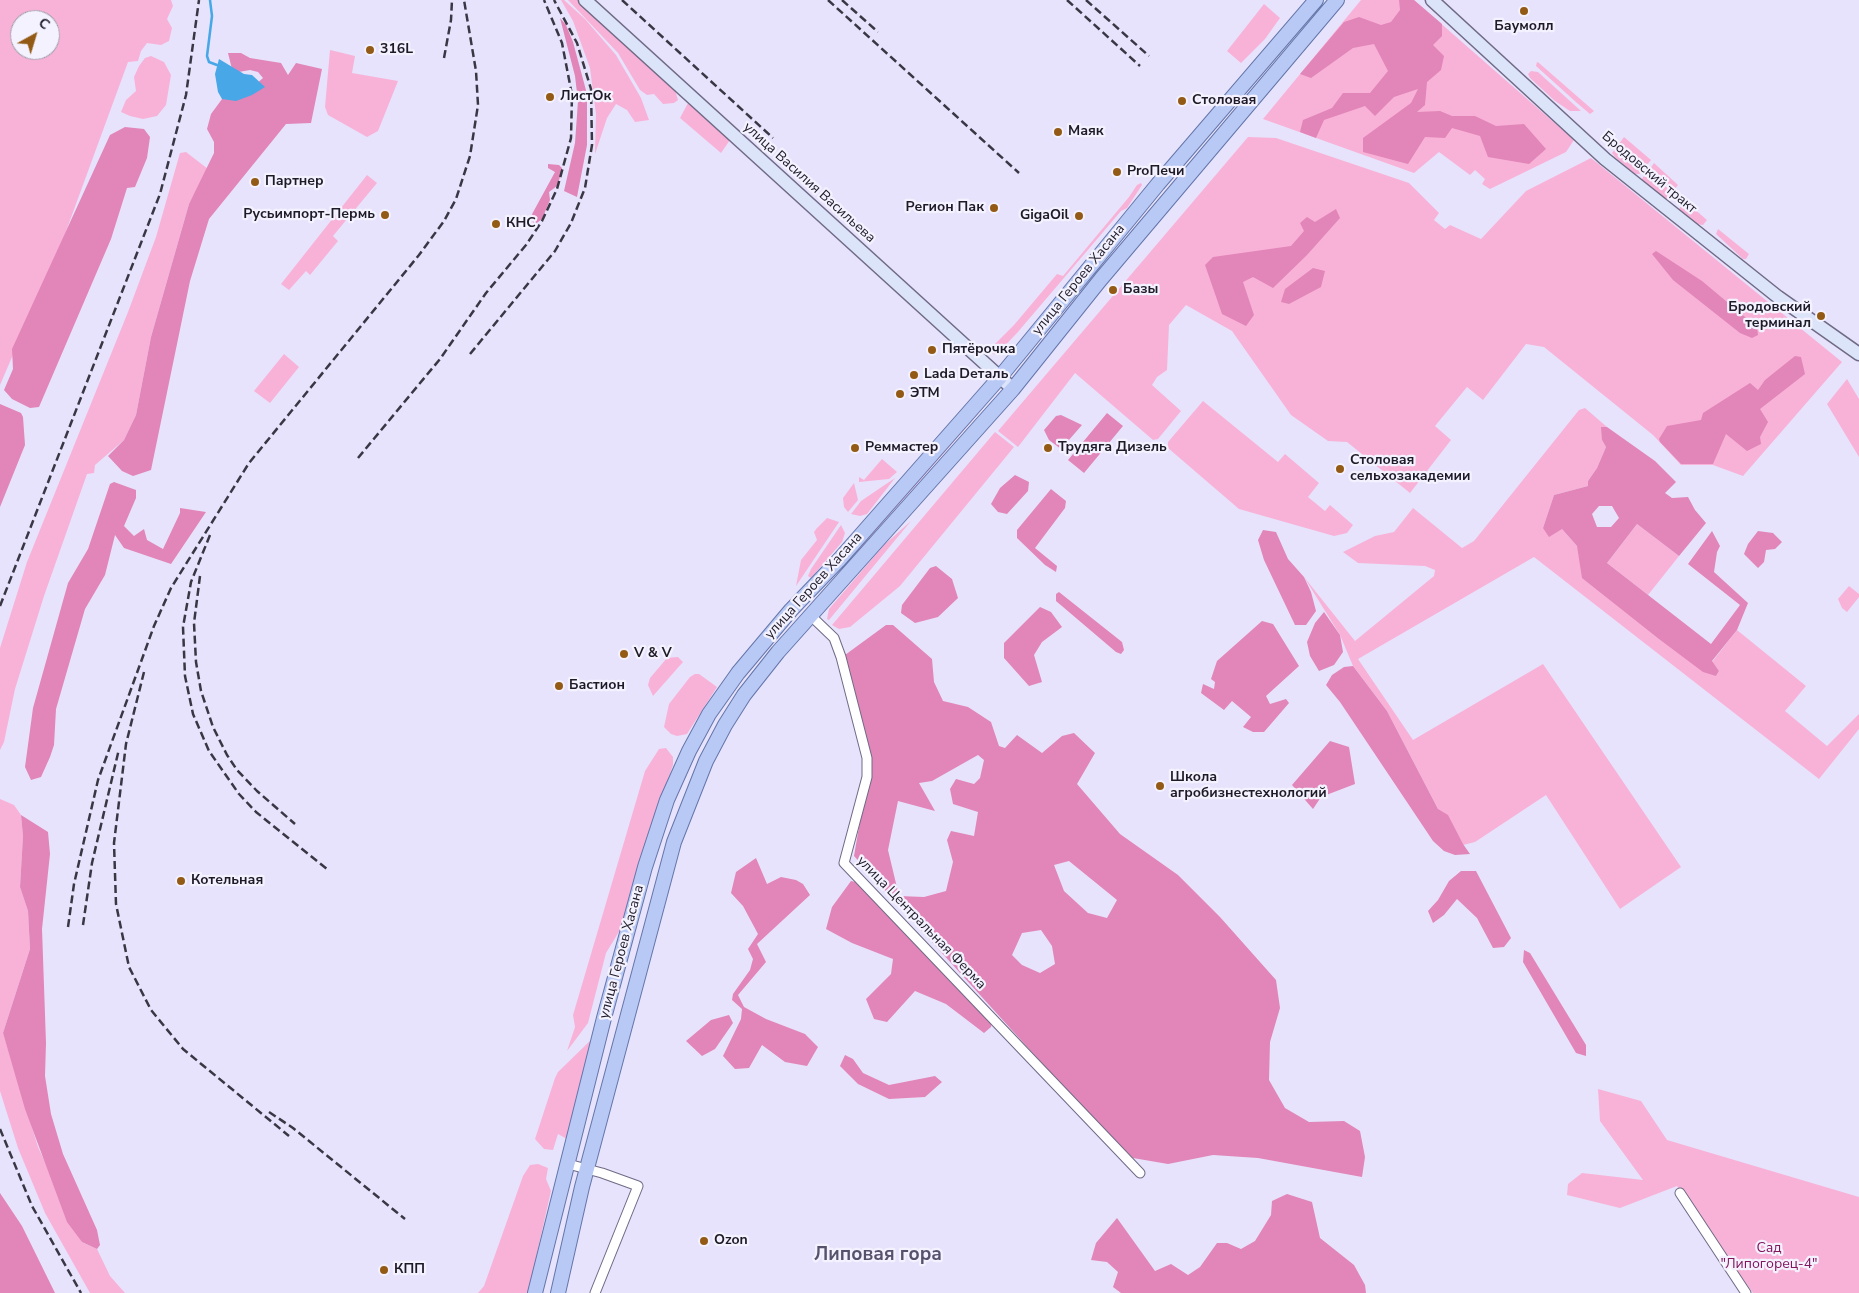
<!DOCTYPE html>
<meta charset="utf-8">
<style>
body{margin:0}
#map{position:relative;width:1859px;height:1293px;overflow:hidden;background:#e7e3fc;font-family:"Nunito Sans",sans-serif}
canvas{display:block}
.north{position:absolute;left:10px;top:10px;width:50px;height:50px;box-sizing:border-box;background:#f4f2ff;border:1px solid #9e9ca9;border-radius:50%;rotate:39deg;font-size:14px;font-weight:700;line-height:20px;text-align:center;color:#1e1b27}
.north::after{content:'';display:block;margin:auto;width:18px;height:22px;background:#935a15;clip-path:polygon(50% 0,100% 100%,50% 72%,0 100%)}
</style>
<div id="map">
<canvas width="1859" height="1293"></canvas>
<div class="north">С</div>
</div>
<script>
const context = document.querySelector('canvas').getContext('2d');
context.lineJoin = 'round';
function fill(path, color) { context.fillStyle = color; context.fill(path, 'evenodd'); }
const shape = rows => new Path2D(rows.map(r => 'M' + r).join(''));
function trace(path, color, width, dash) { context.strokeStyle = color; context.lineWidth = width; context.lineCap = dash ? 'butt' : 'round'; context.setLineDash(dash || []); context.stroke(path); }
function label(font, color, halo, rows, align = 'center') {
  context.font = font + ' "Nunito Sans",sans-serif'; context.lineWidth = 4.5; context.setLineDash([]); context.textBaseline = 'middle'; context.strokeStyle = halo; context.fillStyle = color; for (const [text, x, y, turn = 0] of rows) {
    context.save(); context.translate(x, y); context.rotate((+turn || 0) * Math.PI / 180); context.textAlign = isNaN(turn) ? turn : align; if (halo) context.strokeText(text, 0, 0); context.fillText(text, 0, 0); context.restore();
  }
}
fill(shape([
 [0,0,171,0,173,6,167,19,172,28,169,41,161,45,147,43,141,51,138,61,128,62,65,234,0,385],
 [20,20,50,20,50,50,20,50],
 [561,0,564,0,585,19,616,55,641,98,649,120,635,122,627,110,616,104,607,118,595,154,596,114,590,68,573,21],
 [568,0,578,0,618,35,642,61,656,71,675,90,678,100,674,103,663,104,654,94,647,95,640,90,618,53],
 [1361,0,1414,0,1574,140,1566,152,1490,189,1482,184,1485,179,1475,170,1470,175,1439,152,1414,173,1263,119],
 [1264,4,1280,18,1265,39,1241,63,1227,51],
 [330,50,355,56,352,73,398,81,378,131,367,137,328,115,325,107],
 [151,56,164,62,171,75,166,105,157,116,143,119,130,116,121,112,126,100,136,91,134,77,139,66,145,58],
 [1537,62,1539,63,1594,111,1590,114,1577,103,1536,66],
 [1531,71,1538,72,1581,111,1570,111,1555,101,1530,78,1528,74],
 [688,103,693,105,730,140,721,153,680,118],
 [1248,137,1276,138,1409,183,1439,213,1434,220,1445,229,1450,225,1481,239,1526,191,1591,158,1842,362,1743,476,1713,465,1681,465,1653,435,1544,347,1526,344,1483,400,1467,387,1435,426,1451,440,1410,493,1347,442,1328,441,1291,415,1232,331,1186,305,1169,325,1167,370,1157,377,1152,385,1181,411,1158,439,1153,440,1075,373,1018,447,998,431],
 [1624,137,1651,160,1647,165,1619,144],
 [1618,145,1644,169,1640,174,1635,174,1615,157,1612,153],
 [186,152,208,169,189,204,151,337,136,415,124,440,95,465,94,473,87,474,44,596,15,689,4,742,0,750,0,648,27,562,128,312,156,237,180,153],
 [1654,163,1678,185,1674,190,1649,170],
 [1647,172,1673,192,1668,199,1665,199,1641,180],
 [367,175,377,183,333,236,338,241,310,275,306,271,289,290,281,284],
 [1141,183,1142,185,1127,208,1121,211,1017,333,996,355,988,351,1014,325,1057,274,1063,276,1129,197,1137,185],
 [1685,201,1707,220,1703,225,1696,224,1679,209],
 [1718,229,1749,254,1746,259,1743,259,1716,234],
 [284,354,299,367,270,403,254,391],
 [1847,379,1859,399,1859,457,1827,404],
 [1203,401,1278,462,1285,454,1319,483,1308,497,1325,511,1330,505,1353,525,1347,533,1334,536,1239,509,1168,448,1168,442],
 [1585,408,1607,427,1602,427,1602,440,1606,447,1597,468,1588,481,1588,486,1554,495,1543,528,1562,529,1577,546,1579,551,1716,676,1719,671,1712,662,1737,630,1806,686,1785,711,1827,746,1859,714,1859,729,1819,779,1534,557,1358,659,1413,740,1543,664,1681,867,1620,909,1546,795,1475,842,1463,845,1438,809,1387,711,1353,666,1340,635,1304,577,1355,641,1434,576,1435,570,1425,566,1358,563,1343,552,1375,536,1394,532,1413,508,1462,548,1474,541,1579,410],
 [978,413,978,414,852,558,851,557],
 [995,432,1014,447,900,586,850,627,839,629,832,625],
 [882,459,897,472,889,479,859,482,859,477,864,480],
 [895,478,867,514,860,516,851,514,861,501],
 [854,483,858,500,848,512,844,507,843,498],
 [827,518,839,522,796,586,801,560,817,540,814,532,817,528],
 [911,521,829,620,827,619,829,609,884,545],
 [1637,524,1679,556,1648,595,1607,563],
 [841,525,845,533,842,542,811,578,808,576,811,569],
 [1849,586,1859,594,1859,597,1847,612,1842,608,1838,599],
 [678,657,683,662,653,696,648,685,650,678,667,658],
 [695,674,699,674,717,687,687,734,677,736,671,734,664,727,669,704,690,677],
 [666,748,673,757,673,765,646,844,623,925,606,953,588,1023,567,1051,575,1027,573,1015,645,771,659,749],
 [0,799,14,805,21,815,23,836,20,887,28,911,30,949,3,1033,38,1147,82,1242,97,1249,110,1276,125,1293,90,1293,45,1213,18,1148,0,1091],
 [594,1037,567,1139,558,1134,553,1150,544,1149,535,1139,555,1078,558,1072],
 [1598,1089,1641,1101,1667,1140,1859,1197,1859,1293,1753,1293,1677,1186,1620,1208,1567,1195,1568,1184,1582,1173,1643,1180,1600,1121],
 [538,1164,548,1168,546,1179,551,1191,528,1293,478,1293,484,1286,523,1176,530,1165]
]), '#f8b2d7');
fill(shape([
 [1399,0,1414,0,1442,24,1442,36,1433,45,1444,56,1441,70,1427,82,1425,105,1417,112,1440,111,1452,116,1475,116,1496,126,1524,124,1546,149,1529,164,1488,157,1480,136,1452,128,1445,138,1425,137,1408,164,1363,152,1363,138,1411,103,1418,89,1394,97,1375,116,1365,106,1324,120,1316,138,1300,132,1303,120,1332,108,1343,93,1370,93,1388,71,1374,44,1353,48,1311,78,1300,74,1344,22,1359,17,1381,25,1391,22,1400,10],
 [560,18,566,25,573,42,587,94,587,145,577,197,564,191,575,143,578,101,575,76],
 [228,53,241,53,250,58,281,63,288,75,296,63,322,69,311,123,286,124,209,219,190,281,151,470,133,476,122,471,108,456,124,440,136,415,151,337,189,204,214,153,214,142,207,129,211,114,225,95,255,85,263,78,258,72,250,70,233,73],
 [125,127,144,129,150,137,147,158,135,187,127,188,111,239,39,407,30,408,12,399,4,390,13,369,12,349,110,135],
 [548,164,559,165,562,168,562,171,557,186,549,192,550,200,542,219,534,225,531,216,555,172,548,168],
 [1336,209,1340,218,1307,255,1273,288,1253,277,1243,282,1254,315,1246,326,1222,314,1205,265,1213,257,1291,246,1304,231,1300,223,1307,217,1315,222],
 [1656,251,1702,281,1757,327,1758,335,1752,338,1740,333,1673,280,1652,254],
 [1313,268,1325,271,1321,287,1289,304,1281,302,1285,289],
 [1795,356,1801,357,1805,374,1760,409,1768,422,1760,437,1761,444,1747,451,1726,434,1713,464,1681,464,1660,442,1659,439,1667,426,1701,420,1703,413,1750,383,1758,390,1765,380],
 [0,404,21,413,23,417,25,445,0,507],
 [1107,413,1123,426,1084,473,1068,460],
 [1061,415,1082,425,1061,449,1049,440,1044,430,1056,416],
 [1601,427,1607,427,1655,461,1676,482,1665,493,1672,498,1688,497,1695,510,1706,523,1679,556,1637,524,1607,563,1711,644,1740,605,1688,564,1712,531,1720,546,1717,552,1714,572,1748,603,1737,630,1712,661,1719,671,1716,676,1703,672,1659,639,1582,578,1577,546,1562,529,1549,537,1543,528,1554,495,1588,486,1588,481,1597,468,1606,447,1602,440],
 [1599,506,1612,506,1619,518,1611,527,1597,527,1592,514],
 [1015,475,1029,482,1028,491,1007,514,998,512,991,504,1000,488],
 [114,482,136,490,136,498,124,526,134,536,144,529,147,540,163,549,180,513,180,508,206,512,171,564,124,548,115,535,105,575,85,609,56,709,54,745,50,757,41,777,31,780,25,767,33,708,68,583,88,549,110,484],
 [1051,489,1066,501,1065,508,1035,548,1057,566,1056,572,1045,565,1017,538,1017,530],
 [1263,530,1276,532,1288,559,1304,577,1311,592,1316,611,1306,625,1295,625,1264,560,1258,540],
 [1758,531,1773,533,1782,542,1775,549,1766,550,1764,562,1758,568,1744,554,1748,544],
 [936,566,952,579,958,598,938,617,915,623,901,613,902,605,930,568],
 [1059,592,1122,642,1124,650,1121,654,1116,652,1056,601,1056,594],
 [1040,607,1051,612,1062,627,1042,642,1034,655,1042,682,1029,686,1004,658,1004,643],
 [1324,612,1340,635,1343,652,1334,665,1319,671,1310,656,1307,642,1315,623],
 [1262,621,1273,624,1299,666,1266,696,1270,704,1286,699,1289,703,1264,732,1253,732,1243,727,1251,717,1232,701,1224,710,1201,693,1203,684,1214,689,1215,682,1211,679,1217,661],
 [886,625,893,625,932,659,934,682,943,701,968,707,991,722,999,746,1005,748,1017,735,1042,753,1062,736,1074,733,1095,753,1077,784,1120,834,1178,875,1220,917,1276,980,1280,1008,1270,1042,1269,1080,1285,1108,1309,1122,1344,1121,1360,1131,1365,1157,1362,1177,1258,1158,1213,1155,1168,1164,1133,1158,1078,1103,854,856,863,804,868,758,845,655],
 [978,755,984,760,980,778,974,784,956,779,950,789,953,804,978,812,974,836,951,831,947,840,953,862,946,891,924,897,899,896,888,850,898,801,935,811,919,783,932,781],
 [1069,861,1117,900,1107,918,1088,913,1064,891,1054,865],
 [1041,930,1052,946,1055,964,1040,973,1022,965,1012,955,1022,933],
 [1353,666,1387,711,1438,809,1448,815,1463,844,1470,854,1455,855,1444,851,1433,841,1340,702,1326,685,1332,675,1344,667],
 [1330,741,1349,747,1355,784,1321,797,1313,809,1292,785],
 [21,815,48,832,50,854,42,929,46,1043,45,1076,51,1114,63,1154,97,1230,100,1245,97,1249,82,1242,67,1222,25,1109,3,1033,30,949,28,911,20,887,23,836],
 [756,858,767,884,781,877,796,880,803,884,810,895,757,944,766,962,738,995,744,1007,766,1019,805,1034,818,1047,807,1066,785,1062,762,1045,749,1068,735,1069,723,1056,741,1019,742,1009,732,1000,733,994,750,970,753,959,748,949,758,934,743,906,731,893,736,872],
 [1461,871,1476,871,1511,938,1504,947,1493,948,1477,918,1457,899,1444,915,1433,923,1428,911,1438,900,1449,881],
 [851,881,860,883,992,1022,991,1027,984,1033,946,1004,915,991,887,1022,874,1019,866,999,891,974,893,959,852,943,826,929,832,907],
 [1524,950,1530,953,1586,1045,1586,1056,1576,1053,1523,962],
 [729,1015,733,1023,715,1049,702,1056,686,1041,711,1020],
 [845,1055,853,1059,863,1073,889,1085,935,1076,942,1082,925,1097,889,1099,858,1084,840,1066],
 [0,1193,22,1226,55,1293,0,1293],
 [1287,1194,1312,1202,1320,1238,1354,1265,1365,1285,1366,1293,1121,1293,1113,1287,1118,1272,1107,1262,1091,1260,1096,1243,1117,1218,1155,1271,1171,1264,1188,1275,1200,1267,1217,1243,1227,1243,1241,1249,1255,1241,1271,1215,1272,1201]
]), '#e285b9');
fill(shape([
 [219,59,244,74,252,75,265,87,252,95,236,101,222,99,218,92,215,74]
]), '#47a7e7');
trace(shape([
 [210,0,212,16,207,56,209,62,217,65]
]), '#47a7e7', 2.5);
const street = shape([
 [810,615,834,638,841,657,867,758,867,777,844,863,1140,1173],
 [568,1164,602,1173,638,1186,595,1293],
 [1680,1193,1746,1293]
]);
const secondary = shape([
 [585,0,1013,389],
 [1432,0,1605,159,1778,297,1859,354]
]);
const primary = shape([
 [535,1293,604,1018,645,867,667,800,689,751,709,714,738,673,791,610,838,561,1000,377,1158,184,1316,0],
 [558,1293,582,1187,674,842,706,761,725,725,744,695,778,652,1013,389,1101,279,1337,0]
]);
trace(street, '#706a86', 11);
trace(secondary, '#706a86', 15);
trace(primary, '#6475a9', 16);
trace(street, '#fff', 9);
trace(secondary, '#dce4fa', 12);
trace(primary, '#b8c9f5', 14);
trace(shape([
 [622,0,773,138],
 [828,0,1019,173],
 [842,0,878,32],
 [1067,0,1140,66],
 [1086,0,1149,56],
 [444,58,451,20,452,0],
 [470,354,555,251,571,223,585,188,592,145,591,89,577,43,554,0],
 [358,458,440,359,486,293,526,245,542,221,557,189,571,138,572,95,562,43,544,0],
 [210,535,191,582,183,627,185,676,193,714,209,751,239,794,256,812,327,869],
 [200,576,194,623,196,662,201,691,213,727,227,755,237,770,257,791,295,824],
 [0,606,160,194,186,95,199,0],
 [144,672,126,744,114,843,116,904,129,967,151,1010,183,1049,289,1136],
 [83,925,92,863,119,749],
 [68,927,74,884,98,780,154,626,171,588,249,463,419,255,444,221,456,199,470,156,478,105,476,71,464,0],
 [269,1112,293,1128,405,1219],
 [0,1129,32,1206,81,1293]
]), '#3a3745', 2.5, [8, 4]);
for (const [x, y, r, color] of [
 [1524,11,5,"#935a15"],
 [370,50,5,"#935a15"],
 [550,97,5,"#935a15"],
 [1182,101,5,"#935a15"],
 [1058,132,5,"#935a15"],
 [1117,172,5,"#935a15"],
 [255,182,5,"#935a15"],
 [994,208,5,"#935a15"],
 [385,215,5,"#935a15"],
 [1079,216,5,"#935a15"],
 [496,224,5,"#935a15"],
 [1113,290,5,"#935a15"],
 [1821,316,5,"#935a15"],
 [932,350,5,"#935a15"],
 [914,375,5,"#935a15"],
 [900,394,5,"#935a15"],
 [855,448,5,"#935a15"],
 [1048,448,5,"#935a15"],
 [1340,469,5,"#935a15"],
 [624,654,5,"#935a15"],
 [559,686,5,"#935a15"],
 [1160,786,5,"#935a15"],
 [181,881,5,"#935a15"],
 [704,1241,5,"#935a15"],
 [384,1270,5,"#935a15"]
]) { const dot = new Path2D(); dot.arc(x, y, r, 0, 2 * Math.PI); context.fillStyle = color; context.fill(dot); trace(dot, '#f4f2ff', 2); }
label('bold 14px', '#1e1b27', '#f4f2ff', [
 ["Баумолл",1524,27,"center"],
 ["316L",380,50],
 ["ЛистОк",560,97],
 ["Столовая",1192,101],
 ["Маяк",1068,132],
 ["ProПечи",1127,172],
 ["Партнер",265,182],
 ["Регион Пак",984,208,"right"],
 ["Русьимпорт-Пермь",375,215,"right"],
 ["GigaOil",1069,216,"right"],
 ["КНС",506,224],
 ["Базы",1123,290],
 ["Бродовский",1811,308,"right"],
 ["терминал",1811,324,"right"],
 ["Пятёрочка",942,350],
 ["Lada Dеталь",924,375],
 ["ЭТМ",910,394],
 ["Реммастер",865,448],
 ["Трудяга Дизель",1058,448],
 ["Столовая",1350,461],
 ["сельхозакадемии",1350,477],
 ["V & V",634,654],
 ["Бастион",569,686],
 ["Школа",1170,778],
 ["агробизнестехнологий",1170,794],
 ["Котельная",191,881],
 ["Ozon",714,1241],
 ["КПП",394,1270]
], 'left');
label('14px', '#1e1b27', '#f4f2ff', [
 ["Бродовский тракт",1649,173,40],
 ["улица Василия Васильева",809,183,42],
 ["улица Героев Хасана",1079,280,-51],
 ["улица Героев Хасана",814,586,-48],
 ["улица Центральная Ферма",921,923,46],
 ["улица Героев Хасана",622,952,-75]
]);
label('14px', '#83155d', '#f4f2ff', [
 ["Сад",1769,1249],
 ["\"Липогорец-4\"",1769,1265]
]);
label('bold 19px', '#57526c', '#f4f2ff', [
 ["Липовая гора",878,1255]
]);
</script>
